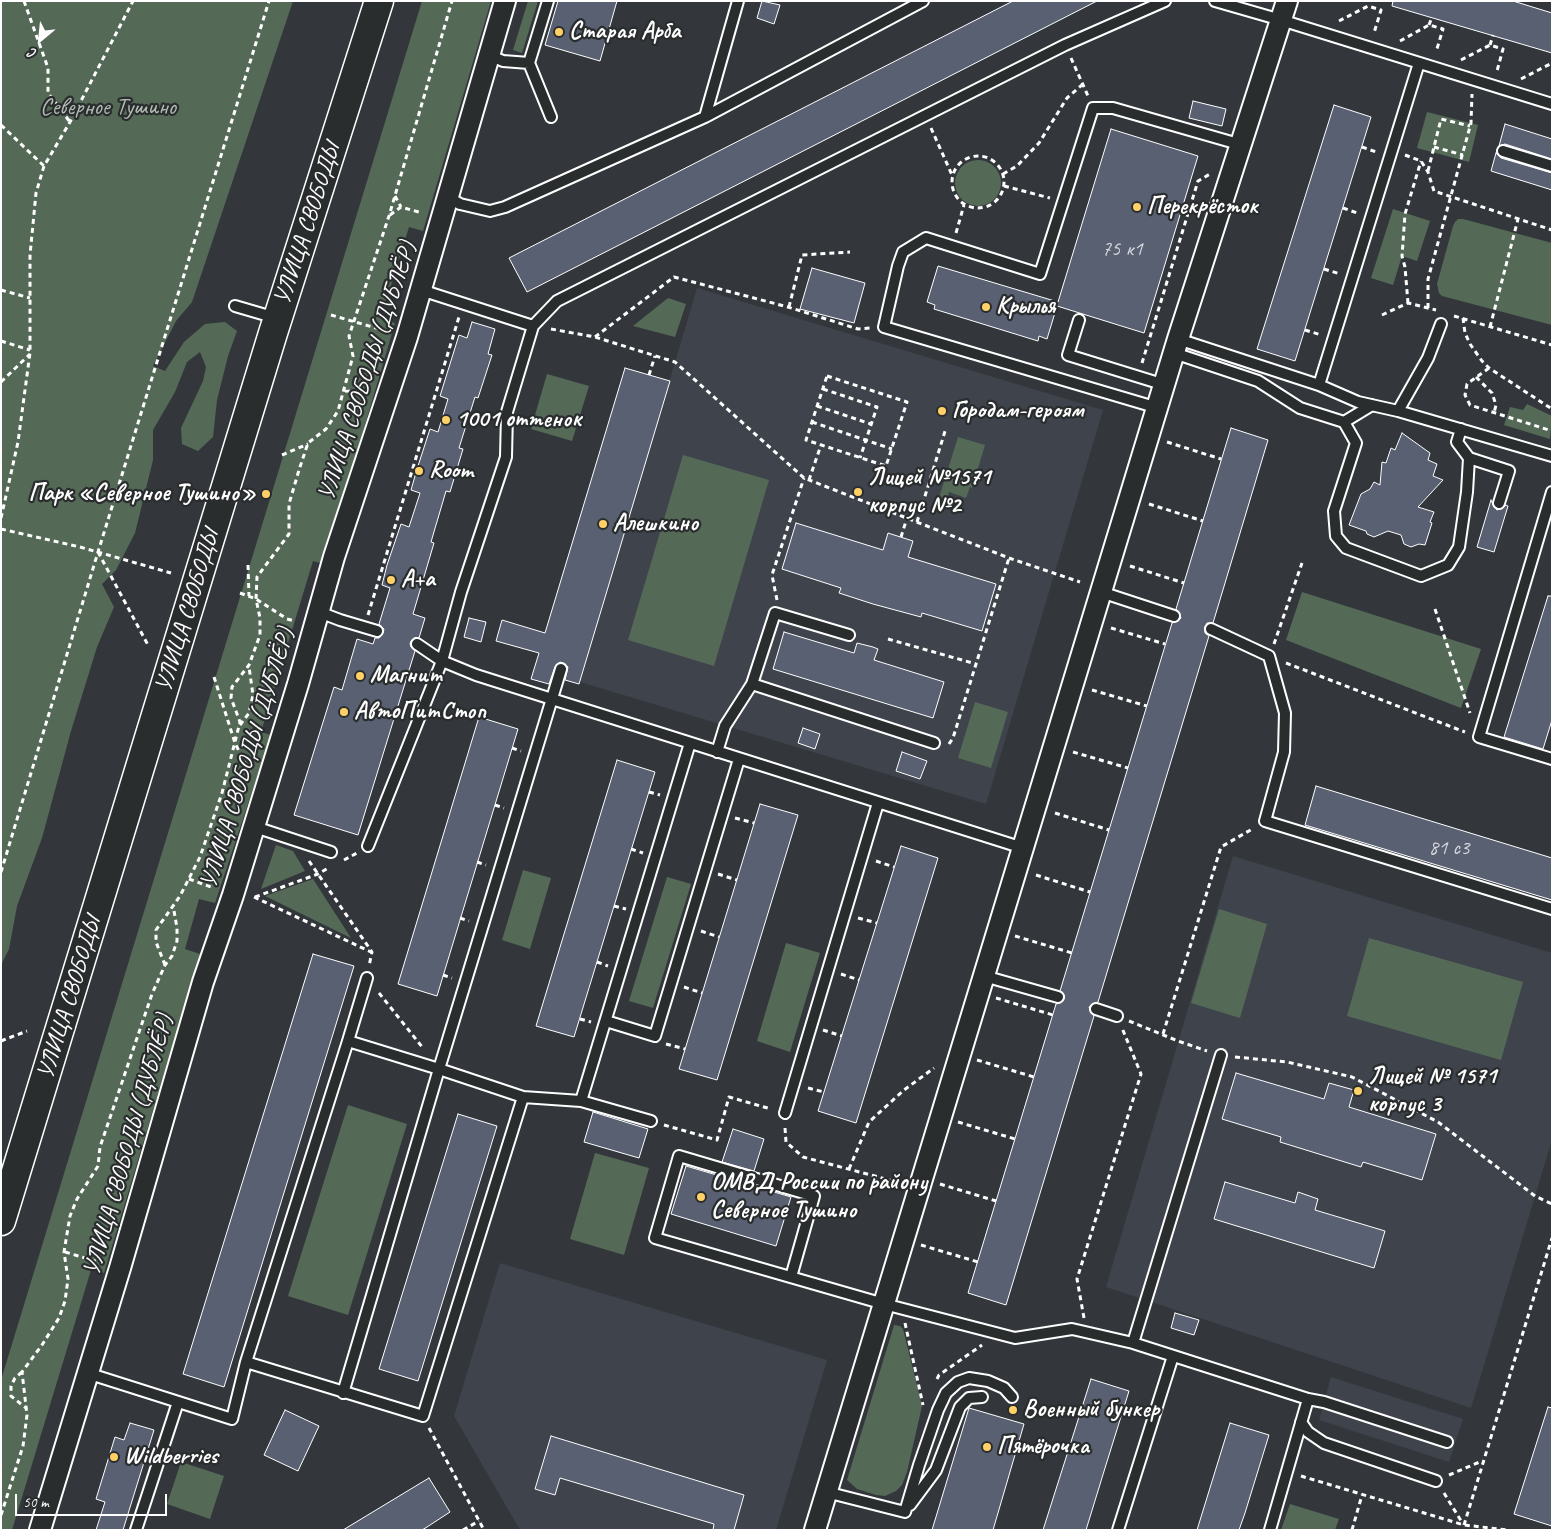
<!DOCTYPE html>
<meta charset="utf-8">
<style>
body{margin:0}
#map{position:relative;width:1553px;height:1531px;overflow:hidden;background:#33373c;font-family:Caveat,sans-serif}
canvas{display:block}
.frame{position:absolute;inset:0;border:2px solid #fff;pointer-events:none}
.north{position:absolute;left:15px;top:15px;width:50px;height:50px;-webkit-text-stroke:4px #2a2d2e;paint-order:stroke;rotate:208deg;font-size:14px;font-weight:700;line-height:20px;text-align:center;color:#fff}
.north::after{content:'';display:block;margin:auto;width:18px;height:22px;background:#fff;clip-path:polygon(50% 0,100% 100%,50% 72%,0 100%)}
.scale{position:absolute;left:15px;top:1494px;width:152px;height:22px;box-sizing:border-box;border:2px solid #fff;border-top:0;padding-left:6px;font-size:15px;line-height:18px;white-space:nowrap;color:#fff;-webkit-text-stroke:4px #2a2d2e;paint-order:stroke}
</style>
<div id="map">
<canvas width="1553" height="1531"></canvas>
<div class="frame"></div>
<div class="north">С</div>
<div class="scale">50 m</div>
</div>
<script>
const context = document.querySelector('canvas').getContext('2d');
context.lineJoin = 'round';
function fill(path, color) { context.fillStyle = color; context.fill(path, 'evenodd'); }
const shape = rows => new Path2D(rows.map(r => 'M' + r).join(''));
function trace(path, color, width, dash) { context.strokeStyle = color; context.lineWidth = width; context.lineCap = dash ? 'butt' : 'round'; context.setLineDash(dash || []); context.stroke(path); }
function label(font, color, halo, rows, align = 'center') {
  context.font = font + ' Caveat,sans-serif'; context.lineWidth = 4.5; context.setLineDash([]); context.textBaseline = 'middle'; context.strokeStyle = halo; context.fillStyle = color; for (const [text, x, y, turn = 0] of rows) {
    context.save(); context.translate(x, y); context.rotate((+turn || 0) * Math.PI / 180); context.textAlign = isNaN(turn) ? turn : align; if (halo) context.strokeText(text, 0, 0); context.fillText(text, 0, 0); context.restore();
  }
}
fill(shape([
 [697,288,1103,410,986,804,580,682],
 [1233,856,1552,953,1552,1140,1471,1408,1106,1287],
 [500,1263,827,1360,776,1530,520,1530,454,1416],
 [1331,1377,1463,1419,1449,1462,1319,1420]
]), '#3e434c');
fill(shape([
 [1,1,293,1,192,302,176,321,153,366,165,371,184,342,205,324,225,322,237,331,228,356,217,400,213,437,198,451,182,444,181,428,203,381,206,367,200,352,187,362,175,392,153,430,153,460,135,533,116,570,102,584,114,607,97,647,71,731,42,838,17,906,9,949,1,965],
 [422,1,491,1,423,231,409,227,381,318,395,323,324,564,313,561,261,732,271,735,215,903,199,899,185,949,200,954,104,1273,91,1270,12,1530,1,1530,1,1380],
 [528,1,538,1,522,53,513,50],
 [1427,112,1478,125,1469,162,1417,148],
 '955 183a23 23 0 1 1 46 0a23 23 0 1 1-46 0Z',
 [1393,209,1430,221,1417,261,1402,256,1393,285,1371,278],
 [1458,219,1463,219,1552,243,1552,325,1442,296,1439,293,1437,284,1453,226,1455,222],
 [668,298,686,304,675,337,633,326],
 [547,374,589,386,572,441,531,429],
 [1527,404,1552,416,1550,439,1504,425,1510,407,1523,410],
 [958,437,985,445,972,488,970,487,966,498,949,492,945,506,937,504],
 [683,455,769,480,714,666,628,640],
 [1302,592,1481,649,1461,708,1286,640],
 [975,702,1008,712,991,768,958,758],
 [276,845,293,851,305,871,261,889],
 [523,870,551,878,530,949,502,940],
 [667,877,691,884,653,1008,629,1001],
 [313,879,351,938,265,896],
 [1219,909,1267,924,1240,1018,1191,1003],
 [1369,938,1523,982,1501,1060,1347,1016],
 [786,943,820,953,790,1052,757,1041],
 [348,1105,407,1124,348,1315,288,1296],
 [595,1153,649,1168,624,1255,570,1239],
 [894,1325,900,1326,903,1329,922,1406,907,1472,902,1485,896,1491,885,1496,876,1495,857,1489,847,1480],
 [181,1462,224,1476,210,1519,167,1504],
 [1290,1504,1339,1519,1335,1530,1281,1530]
]), '#546a57');
const building = shape([
 [558,1,617,1,600,61,545,45,558,1],
 [762,1,780,5,774,24,757,18,762,1],
 [1013,1,1097,1,527,292,509,258,1013,1],
 [1393,1,1513,1,1552,13,1552,53,1392,6,1393,1],
 [1193,101,1226,109,1222,126,1189,118,1193,101],
 [1334,105,1371,117,1295,361,1257,349,1334,105],
 [1505,124,1552,139,1552,159,1505,144,1499,146,1505,124],
 [1111,129,1198,156,1144,333,1057,306,1047,339,1039,336,1038,341,934,309,935,305,927,302,938,266,1058,302,1111,129],
 [1496,153,1501,158,1552,173,1552,190,1491,171,1496,153],
 [812,268,865,283,854,323,800,309,812,268],
 [472,322,495,329,488,354,492,355,478,398,475,397,459,448,463,449,450,492,446,491,431,542,434,543,413,614,425,618,419,638,414,638,410,643,411,647,415,651,358,835,294,815,334,687,342,690,357,639,373,644,375,638,379,638,383,633,384,629,379,624,390,588,382,585,387,565,401,524,409,527,420,493,411,490,417,469,430,429,438,432,448,399,440,396,459,335,467,338,472,322],
 [625,368,670,381,579,684,565,680,568,667,563,663,560,662,555,667,549,684,531,679,539,653,496,641,502,620,545,633,625,368],
 [1231,428,1268,440,1213,623,1207,623,1205,627,1205,633,1209,636,1098,1002,1092,1004,1089,1007,1091,1013,1094,1016,1006,1305,968,1293,1056,1004,1060,1003,1064,999,1064,995,1060,991,1172,623,1178,621,1181,618,1179,612,1176,609,1231,428],
 [1402,433,1430,453,1428,460,1437,464,1433,476,1443,480,1418,507,1434,512,1430,522,1432,523,1425,545,1419,544,1411,547,1404,544,1401,535,1388,531,1374,537,1367,534,1366,531,1349,525,1361,494,1370,489,1374,482,1380,485,1382,462,1386,463,1391,448,1395,450,1402,433],
 [1491,500,1494,507,1497,510,1503,508,1506,505,1508,506,1494,552,1477,547,1491,500],
 [796,523,883,550,888,533,913,541,908,557,996,584,982,631,922,613,921,617,873,604,839,593,841,588,782,569,796,523],
 [1548,596,1552,596,1552,720,1543,749,1504,737,1548,596],
 [469,618,486,622,481,642,464,637,469,618],
 [784,632,854,653,857,643,873,647,878,649,874,660,944,682,933,718,773,669,784,632],
 [479,717,518,729,437,996,398,984,479,717],
 [803,728,820,734,815,749,798,743,803,728],
 [902,752,927,761,920,779,896,771,902,752],
 [617,760,655,772,574,1037,536,1026,617,760],
 [1316,786,1552,858,1552,900,1305,825,1316,786],
 [760,804,798,815,717,1080,679,1069,760,804],
 [901,846,938,858,856,1123,818,1111,901,846],
 [313,954,354,966,224,1387,183,1374,313,954],
 [1236,1073,1324,1099,1329,1083,1354,1090,1349,1107,1436,1134,1422,1180,1363,1162,1361,1167,1280,1142,1281,1137,1222,1119,1236,1073],
 [593,1112,648,1129,639,1158,584,1142,593,1112],
 [458,1114,497,1126,418,1381,379,1369,458,1114],
 [733,1129,764,1139,754,1171,722,1162,733,1129],
 [686,1166,791,1197,776,1246,671,1214,686,1166],
 [1225,1182,1295,1203,1298,1192,1318,1199,1315,1210,1385,1231,1374,1268,1214,1219,1225,1182],
 [1175,1313,1199,1320,1194,1335,1171,1328,1175,1313],
 [1091,1379,1129,1391,1105,1468,1086,1530,1043,1530,1091,1379],
 [1548,1407,1552,1408,1552,1526,1514,1514,1548,1407],
 [969,1408,1024,1424,993,1530,932,1530,969,1408],
 [285,1410,319,1426,298,1471,264,1455,285,1410],
 [130,1423,154,1430,123,1530,96,1530,105,1502,96,1499,115,1437,124,1440,130,1423],
 [1230,1423,1269,1435,1245,1513,1239,1530,1197,1530,1230,1423],
 [551,1436,744,1495,734,1530,713,1530,714,1524,560,1478,555,1495,535,1489,551,1436],
 [429,1478,450,1512,427,1527,422,1530,343,1530,429,1478]
]);
fill(building, '#596072');
trace(building, '#fff', 1);
const service = shape([
 [1215,1,1281,20,1552,104],
 [491,56,503,61,529,63,551,117],
 [529,63,548,1],
 [705,117,738,1],
 [1503,151,1552,166],
 [449,198,460,204,490,211,505,207,705,117,923,1],
 [421,290,533,326],
 [235,306,276,318],
 [1079,320,1068,355,1165,385],
 [1178,339,1319,385,1419,63],
 [1174,353,1258,381,1300,408,1344,422,1372,405],
 [1319,385,1358,402,1398,411,1552,456],
 [1158,408,884,327,898,266,903,252,926,238,1040,274,1093,108,1113,108,1242,145],
 [1398,411,1428,358,1441,324],
 [1344,422,1356,443,1334,511,1336,536,1346,548,1421,576,1448,565,1459,547,1467,492,1469,458,1457,442,1461,429],
 [1469,458,1509,471,1499,503],
 [1552,492,1479,737,1552,759],
 [1101,592,1174,616],
 [319,612,340,620,377,631],
 [1211,629,1269,656,1285,713,1284,752,1265,821,1552,909],
 [417,644,442,661,476,675,1023,848],
 [752,684,934,743],
 [717,752,725,726,752,684,775,613,849,635],
 [255,827,331,852],
 [368,846,442,661,461,592,506,457,507,412,533,326,557,301,1065,45,1165,1],
 [984,976,1058,997],
 [367,978,348,1041,439,1069,561,669],
 [1096,1009,1117,1016],
 [606,1021,655,1036,739,759],
 [581,1101,690,743],
 [785,1113,878,803],
 [791,1277,814,1196,679,1156,655,1238,884,1304,1015,1338,1072,1329,1133,1343,1308,1399,1270,1530],
 [1133,1343,1221,1055],
 [246,1362,423,1416,523,1097],
 [87,1373,232,1419,246,1362,348,1041],
 [343,1393,439,1069,523,1097,581,1101,651,1121],
 [1308,1399,1324,1402,1447,1442],
 [1301,1422,1308,1432,1324,1443,1436,1481],
 [826,1492,905,1512,919,1465,938,1410,946,1393,958,1382,969,1378,988,1381,1004,1388,1012,1397],
 [910,1505,936,1470,960,1407,969,1398,982,1397],
 [136,1530,178,1402],
 [1118,1530,1173,1356]
]);
const minor = shape([
 [40,1530,120,1268,203,982,233,895,298,684,334,557,407,337,505,1],
 [815,1530,1178,339,1287,1]
]);
const secondary = shape([
 [1,1221,273,333,379,1]
]);
trace(service, '#fff', 14);
trace(minor, '#fff', 24);
trace(secondary, '#fff', 31);
trace(shape([
 [24,1,48,68,48,93,70,122],
 [1339,21,1368,6,1381,10,1374,33],
 [1429,25,1432,17],
 [1400,41,1429,25,1443,29,1436,52],
 [1490,45,1493,35],
 [1071,58,1088,96],
 [1461,60,1490,45,1503,49,1497,71],
 [1521,79,1552,63],
 [1,125,44,166],
 [931,128,952,175],
 [1362,147,1376,152],
 [1434,147,1463,155],
 [1405,155,1421,161,1428,172,1434,191,1552,230],
 '952 182a26 26 0 1 1 52 0a26 26 0 1 1-52 0Z',
 [1428,171,1441,119,1470,126],
 [1003,174,1017,166,1039,143,1067,98,1083,84],
 [1004,186,1050,198],
 [395,196,401,207],
 [1343,208,1357,213],
 [390,215,401,207,422,213],
 [956,233,964,205],
 [1324,269,1340,274],
 [1,290,30,298],
 [1408,303,1405,267,1402,256,1405,214,1421,161],
 [789,307,802,255,850,252],
 [1428,308,1428,279,1471,123,1472,94],
 [331,315,390,332],
 [1382,315,1408,303,1436,310],
 [1454,316,1552,345],
 [1463,318,1465,333,1470,344,1482,361,1489,368,1552,409],
 [1490,327,1518,219],
 [551,329,595,337,675,362,804,478,1009,558,1080,582],
 [1305,330,1321,335],
 [595,337,674,277,788,307,858,329,871,328],
 [1,341,30,350],
 [1142,363,1198,181,1210,174],
 [1489,368,1467,384,1465,395,1470,405,1552,431],
 [649,375,655,356],
 [827,376,907,402,886,466,806,440,827,376],
 [1476,377,1492,393,1496,405,1494,413],
 [1,382,30,354],
 [823,389,877,407,860,458],
 [345,391,369,392],
 [817,406,871,424],
 [812,422,892,449],
 [1167,442,1221,459],
 [282,455,308,444],
 [809,480,821,445],
 [1149,504,1203,521],
 [1,518,18,442,30,353,30,255,36,193,44,166,70,122,133,1],
 [917,522,946,428],
 [1,529,80,547,171,573],
 [901,537,907,518],
 [98,552,148,645],
 [248,565,249,596],
 [1130,566,1184,583],
 [240,593,256,599,287,619,295,621],
 [777,600,772,575,804,478],
 [1435,609,1470,713],
 [368,615,459,317],
 [1111,628,1165,644],
 [888,639,976,664],
 [1274,644,1302,563],
 [1286,663,1465,732],
 [214,677,235,743,250,774],
 [1092,690,1147,706],
 [240,725,249,713,253,695,249,667],
 [949,744,953,738,1009,558],
 [512,748,521,751],
 [1073,752,1128,768],
 [649,792,660,795],
 [495,805,504,808],
 [1055,813,1109,830],
 [735,818,754,823],
 [631,849,643,853],
 [344,860,357,853],
 [309,861,372,952,369,966],
 [876,861,894,867],
 [477,862,486,865],
 [1,872,98,552,269,1],
 [718,874,737,880],
 [1036,875,1090,892],
 [189,879,214,888],
 [254,897,371,952],
 [255,897,318,874,330,867],
 [614,906,626,909],
 [460,918,469,921],
 [858,918,877,923],
 [701,931,719,937],
 [1015,936,1072,953],
 [597,962,608,966],
 [165,965,156,942,156,930,180,896,200,857,222,793,240,722,231,698,232,687,249,665,260,635,260,618,256,599,257,577,289,534,289,504,299,470,308,443,326,429,338,411,353,356,349,336,389,216,452,1],
 [841,974,859,980],
 [443,975,452,978],
 [684,987,702,993],
 [379,993,423,1048],
 [996,998,1053,1015],
 [580,1019,591,1022],
 [1129,1021,1178,1041,1207,1051],
 [823,1030,842,1036],
 [1163,1034,1221,847,1254,828],
 [1,1041,27,1031],
 [666,1044,685,1049],
 [1235,1057,1287,1062,1352,1077,1438,1122,1535,1196,1552,1204],
 [977,1060,1034,1077],
 [808,1088,824,1092],
 [958,1122,1015,1139],
 [664,1125,717,1140,729,1097,771,1109],
 [785,1128,786,1142,803,1157,901,1183],
 [849,1169,869,1122,904,1090,934,1068],
 [940,1184,996,1201],
 [921,1245,978,1262],
 [65,1252,102,1263],
 [1084,1318,1077,1279,1141,1074,1122,1028],
 [905,1323,923,1405],
 [22,1372,15,1378,11,1386,11,1396,26,1408],
 [937,1379,939,1375,982,1345],
 [429,1428,484,1530],
 [1449,1475,1482,1461],
 [1301,1476,1464,1525,1508,1530],
 [1444,1493,1463,1524],
 [1,1515,23,1446,27,1415,22,1372,42,1345,59,1318,65,1301,68,1279,64,1252,70,1216,77,1199,98,1166,100,1147,152,994,165,965,172,956,177,941,177,928,173,905],
 [1464,1525,1552,1238],
 [463,1530,479,1521],
 [1352,1530,1362,1495]
]), '#fff', 3, [5, 4]);
trace(service, '#2a2d2e', 10);
trace(minor, '#2a2d2e', 20);
trace(secondary, '#2a2d2e', 28);
for (const [x, y, r, color] of [
 [559,32,5,"#ffd166"],
 [1137,207,5,"#ffd166"],
 [986,307,5,"#ffd166"],
 [942,411,5,"#ffd166"],
 [446,420,5,"#ffd166"],
 [419,471,5,"#ffd166"],
 [858,492,5,"#ffd166"],
 [266,494,5,"#ffd166"],
 [603,524,5,"#ffd166"],
 [391,580,5,"#ffd166"],
 [360,676,5,"#ffd166"],
 [344,712,5,"#ffd166"],
 [1358,1091,5,"#ffd166"],
 [701,1197,5,"#ffd166"],
 [1013,1410,5,"#ffd166"],
 [987,1447,5,"#ffd166"],
 [114,1457,5,"#ffd166"]
]) { const dot = new Path2D(); dot.arc(x, y, r, 0, 2 * Math.PI); context.fillStyle = color; context.fill(dot); trace(dot, '#2a2d2e', 2); }
label('21px', '#d6d7dc', null, [
 ["75 к1",1122,249],
 ["81 с3",1449,848]
]);
label('bold 24px', '#fff', '#2a2d2e', [
 ["Старая Арба",569,32],
 ["Перекрёсток",1147,207],
 ["Крылья",996,307],
 ["Городам-героям",952,411],
 ["1001 оттенок",456,420],
 ["Room",429,471],
 ["Лицей №1571",868,478],
 ["корпус №2",868,506],
 ["Парк «Северное Тушино»",256,494,"right"],
 ["Алешкино",613,524],
 ["А+а",401,580],
 ["Магнит",370,676],
 ["АвтоПитСтоп",354,712],
 ["Лицей № 1571",1368,1077],
 ["корпус 3",1368,1105],
 ["ОМВД России по району",711,1183],
 ["Северное Тушино",711,1211],
 ["Военный бункер",1023,1410],
 ["Пятёрочка",997,1447],
 ["Wildberries",124,1457]
], 'left');
label('24px', '#b2bcb3', '#2a2d2e', [
 ["Северное Тушино",108,108]
]);
label('24px', '#fff', '#2a2d2e', [
 ["УЛИЦА СВОБОДЫ",308,224,-72],
 ["УЛИЦА СВОБОДЫ (ДУБЛЁР)",368,371,-72],
 ["УЛИЦА СВОБОДЫ",188,611,-73],
 ["УЛИЦА СВОБОДЫ (ДУБЛЁР)",248,758,-73],
 ["УЛИЦА СВОБОДЫ",70,998,-73],
 ["УЛИЦА СВОБОДЫ (ДУБЛЁР)",129,1145,-74]
]);
</script>
